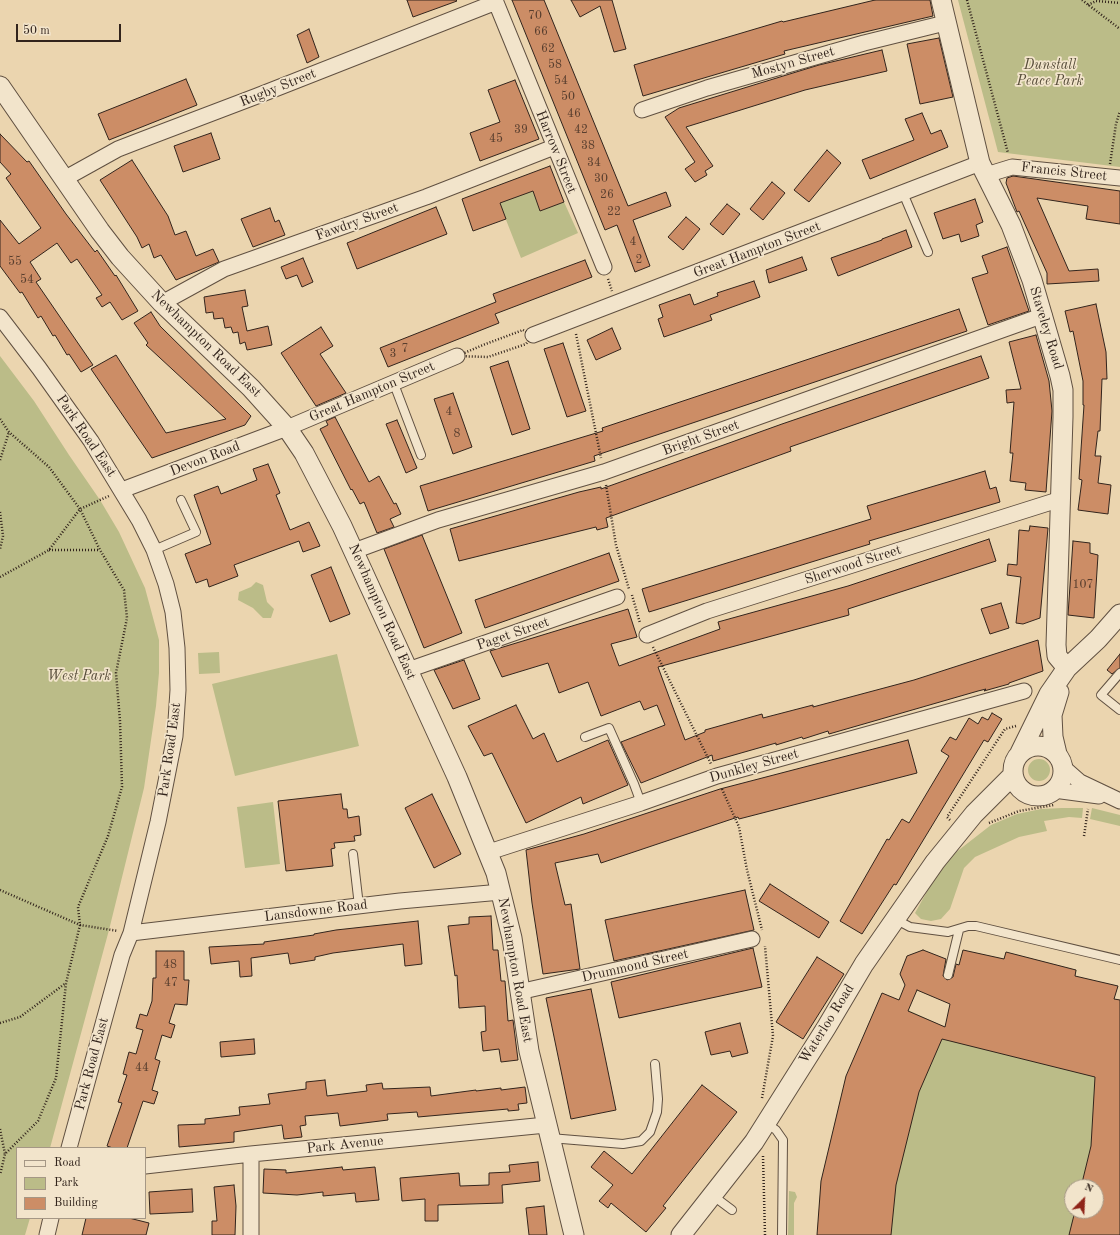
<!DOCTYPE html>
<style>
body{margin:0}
#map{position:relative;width:1120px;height:1235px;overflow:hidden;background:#ebd5af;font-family:"Old Standard TT",serif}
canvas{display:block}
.legend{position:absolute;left:16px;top:1147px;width:130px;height:72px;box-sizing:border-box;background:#f2e4cb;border:1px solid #a59785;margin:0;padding:5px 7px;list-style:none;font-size:12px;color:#32241c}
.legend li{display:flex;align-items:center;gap:8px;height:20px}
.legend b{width:20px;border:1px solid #a59785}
.north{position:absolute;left:1064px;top:1179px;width:40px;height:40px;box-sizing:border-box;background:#f2e4cb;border:1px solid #a59785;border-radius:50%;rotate:24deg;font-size:11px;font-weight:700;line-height:16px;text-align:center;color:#32241c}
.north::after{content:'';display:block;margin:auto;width:14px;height:18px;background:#8f2418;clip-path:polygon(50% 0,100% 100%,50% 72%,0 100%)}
.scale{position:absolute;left:16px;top:24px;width:105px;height:18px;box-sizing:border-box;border:2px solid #32241c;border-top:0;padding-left:5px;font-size:12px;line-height:14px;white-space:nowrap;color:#32241c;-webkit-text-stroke:3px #f2e4cb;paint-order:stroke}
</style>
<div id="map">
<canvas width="1120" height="1235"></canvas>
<ul class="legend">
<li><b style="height:5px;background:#f2e4cb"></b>Road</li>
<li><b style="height:11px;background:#bbbc88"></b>Park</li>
<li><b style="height:11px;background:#cc8d66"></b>Building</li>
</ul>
<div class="north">N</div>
<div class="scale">50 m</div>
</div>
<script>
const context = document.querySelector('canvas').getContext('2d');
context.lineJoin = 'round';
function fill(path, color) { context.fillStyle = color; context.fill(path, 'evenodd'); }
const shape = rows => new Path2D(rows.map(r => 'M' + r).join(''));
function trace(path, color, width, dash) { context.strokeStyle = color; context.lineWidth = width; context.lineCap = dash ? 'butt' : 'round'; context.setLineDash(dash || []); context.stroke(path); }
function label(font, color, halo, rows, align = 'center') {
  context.font = font + ' "Old Standard TT",serif'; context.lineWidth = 3.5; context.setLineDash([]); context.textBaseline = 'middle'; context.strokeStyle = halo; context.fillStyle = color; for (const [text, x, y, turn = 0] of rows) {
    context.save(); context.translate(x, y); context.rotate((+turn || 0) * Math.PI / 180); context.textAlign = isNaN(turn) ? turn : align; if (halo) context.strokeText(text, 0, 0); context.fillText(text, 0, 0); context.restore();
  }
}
fill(shape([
 [958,0,1120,0,1120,167,998,152],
 [533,191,540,211,564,202,578,233,521,258,499,202],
 [0,356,34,401,69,455,100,500,119,532,145,588,159,640,159,673,156,706,144,788,109,930,50,1148,17,1148,17,1218,30,1218,25,1235,0,1235],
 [256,582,263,585,267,602,274,609,271,618,263,618,253,608,238,600,239,592,251,587],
 [219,652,220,673,199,674,198,653],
 [337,654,359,746,235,776,212,684],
 '1028 770a11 11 0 1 1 22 0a11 11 0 1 1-22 0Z',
 [273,802,280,864,245,868,237,807],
 [1062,808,1083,808,1082,818,1069,817,1044,821,1047,831,1019,837,975,857,964,868,950,909,941,919,931,921,921,919,915,913,934,879,955,853,991,825,1017,814,1041,809],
 [1092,808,1120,815,1120,826,1090,819],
 [923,950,948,960,933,997,917,990,908,1010,945,1027,963,950,1004,959,1006,952,1077,970,1075,976,1118,986,1114,999,1120,1000,1120,1235,817,1235,821,1181,846,1076,882,993,899,1000,905,985,900,974,907,956],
 [1072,1187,1096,1187,1096,1211,1072,1211],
 [789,1191,795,1192,797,1197,794,1203,794,1235,788,1235]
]), '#bbbc88');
const building = shape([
 [407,0,456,0,457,1,413,17,407,0],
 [512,0,544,0,628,206,666,192,671,206,633,220,650,266,635,272,617,225,605,230,512,0],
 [571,0,612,0,626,49,614,52,600,6,580,17,571,0],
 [875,0,930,0,933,16,784,51,785,54,643,96,634,65,782,21,783,22,875,0],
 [309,29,319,57,307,63,297,35,309,29],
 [939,38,953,97,920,104,907,44,939,38],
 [882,50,887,71,805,90,686,127,713,166,705,171,707,175,695,182,685,169,695,162,665,117,679,108,819,65,882,50],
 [186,79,197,105,109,140,98,114,186,79],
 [515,80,539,139,480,161,470,133,500,122,488,90,515,80],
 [922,113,931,134,941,130,948,147,870,179,862,160,914,140,905,119,922,113],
 [211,133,220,159,183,172,174,146,211,133],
 [0,134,27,162,29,161,66,214,95,252,97,250,115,276,116,275,138,311,122,320,110,302,102,307,96,298,102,295,77,259,71,263,57,243,30,262,41,279,36,282,93,365,81,372,69,354,67,355,55,335,53,336,41,316,38,318,22,292,20,293,0,266,0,220,19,244,41,228,6,178,11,174,0,162,0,134],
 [827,150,841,163,809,202,794,190,827,150],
 [132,160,168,216,175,235,186,231,196,256,213,249,219,262,176,280,161,255,154,258,149,244,142,248,137,237,100,180,132,160],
 [550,166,564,202,540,211,533,191,500,203,506,219,473,231,462,199,550,166],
 [1013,176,1120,191,1120,224,1086,219,1088,206,1037,198,1069,271,1098,269,1099,281,1047,284,1047,273,1019,211,1017,212,1006,183,1007,178,1013,176],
 [772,182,785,193,763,220,750,209,772,182],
 [975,199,983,222,976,225,979,236,961,242,959,234,943,239,934,213,975,199],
 [727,204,740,214,723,235,710,224,727,204],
 [436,207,447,234,357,269,347,243,436,207],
 [270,208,275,222,279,220,285,235,253,247,241,219,270,208],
 [686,217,700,229,683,250,668,237,686,217],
 [906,230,912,247,838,276,831,258,882,240,882,239,906,230],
 [1007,247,1029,311,988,325,972,278,988,273,982,256,1007,247],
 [802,257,807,270,769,283,766,270,802,257],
 [303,258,313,282,302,287,297,275,286,279,281,267,303,258],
 [585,260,592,277,495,314,499,323,388,367,380,348,496,302,493,294,585,260],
 [754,281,760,297,710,315,712,320,664,337,658,319,663,317,659,305,690,294,694,305,718,296,717,293,754,281],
 [245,290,248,306,242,307,247,331,268,326,272,345,247,350,245,342,240,344,238,332,233,333,231,327,225,328,223,318,214,319,213,312,206,313,204,297,245,290],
 [1096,304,1106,352,1107,379,1102,379,1100,431,1098,431,1095,456,1101,456,1098,483,1111,485,1108,514,1078,510,1082,480,1079,479,1084,405,1083,405,1083,381,1073,331,1070,332,1065,311,1096,304],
 [959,309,967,331,594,456,595,461,428,511,420,486,603,431,602,428,959,309],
 [151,312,160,326,251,416,245,425,152,458,91,369,116,355,166,433,226,419,146,345,148,343,134,323,151,312],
 [321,327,333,346,320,354,346,393,316,406,281,353,321,327],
 [612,328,621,349,596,360,587,340,612,328],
 [1036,335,1049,381,1052,411,1046,492,1025,490,1026,483,1010,481,1013,453,1010,453,1014,402,1007,403,1006,390,1021,389,1009,342,1036,335],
 [563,343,586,411,567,417,544,349,563,343],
 [981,356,989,378,790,447,791,451,606,518,608,527,597,530,596,527,459,561,450,529,579,492,601,487,601,489,782,424,981,356],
 [508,361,530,429,512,435,490,367,508,361],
 [453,393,472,447,453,454,434,399,453,393],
 [335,417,369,482,379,476,394,504,396,503,401,514,390,519,394,527,377,533,364,502,360,504,352,489,351,490,320,429,328,425,326,421,335,417],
 [397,420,417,468,406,473,386,424,397,420],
 [268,464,280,493,276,495,290,530,309,522,320,546,303,552,299,541,234,565,238,576,209,587,207,579,196,583,185,554,211,544,194,495,218,486,221,494,257,480,253,469,268,464],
 [985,471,990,489,996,487,1000,502,869,541,870,544,649,612,642,589,871,519,867,506,985,471],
 [1030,526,1048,528,1040,618,1023,624,1016,623,1021,577,1007,575,1008,564,1017,565,1019,530,1029,531,1030,526],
 [422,535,462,633,424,648,384,549,422,535],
 [989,539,996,561,848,609,849,615,658,667,685,740,705,732,705,730,762,714,763,718,813,705,813,707,914,680,1038,640,1043,671,1009,683,1009,684,984,691,986,689,978,691,829,734,828,731,803,739,802,737,776,745,776,743,713,761,712,755,641,783,621,742,665,725,657,705,644,710,640,701,601,716,588,682,559,693,548,663,502,677,490,651,628,609,637,637,611,644,619,666,720,629,718,622,848,586,989,539],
 [1073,541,1090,543,1090,553,1098,555,1094,618,1068,615,1073,541],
 [609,553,619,581,485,628,475,600,609,553],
 [331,567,350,614,330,622,311,575,331,567],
 [1001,603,1009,628,990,634,981,609,1001,603],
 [1120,654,1120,668,1112,674,1107,670,1120,654],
 [464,660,480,699,453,709,434,670,464,660],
 [516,705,533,739,544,733,557,762,608,740,628,785,583,804,581,797,526,823,492,753,484,756,468,726,516,705],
 [992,713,1002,719,988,742,984,740,896,885,894,884,862,934,840,921,887,839,889,840,902,819,909,823,949,756,941,751,950,737,956,740,969,718,978,724,982,717,988,720,992,713],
 [908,740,917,773,739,819,738,817,601,863,598,854,555,863,565,905,571,904,580,969,543,974,532,903,526,850,584,834,720,789,908,740],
 [341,794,343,809,347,809,348,818,359,816,361,835,354,836,355,841,334,843,335,848,331,849,333,866,286,871,278,801,341,794],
 [432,794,461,854,434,868,405,808,432,794],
 [770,884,829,922,819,938,759,901,770,884],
 [745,890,754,930,614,961,605,920,745,890],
 [491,916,493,950,498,950,501,981,505,981,508,1021,513,1020,518,1060,501,1062,499,1049,483,1051,481,1032,486,1031,485,1006,459,1008,457,975,455,976,448,926,469,924,469,917,491,916],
 [418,921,422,964,405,966,403,944,333,953,315,957,315,960,290,964,288,953,251,958,252,976,240,977,239,961,211,964,209,947,264,944,264,942,314,935,314,934,336,930,418,921],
 [753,948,762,987,619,1018,611,982,753,948],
 [923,950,946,959,943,976,947,980,953,977,956,964,959,965,963,950,1004,959,1006,952,1076,970,1075,976,1118,986,1114,999,1120,1000,1120,1235,1069,1235,1075,1211,1096,1211,1096,1187,1081,1187,1091,1146,1095,1077,942,1039,919,1092,896,1185,891,1235,817,1235,821,1181,846,1076,882,993,899,1000,905,985,900,974,907,956,923,950],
 [917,990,950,1004,945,1027,908,1011,917,990],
 [156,951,184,951,184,980,189,980,187,1005,175,1004,169,1023,175,1025,171,1038,162,1035,155,1059,160,1061,152,1090,158,1092,154,1104,143,1101,127,1148,113,1148,107,1146,122,1103,118,1102,127,1075,123,1074,129,1052,136,1054,143,1030,136,1028,140,1014,147,1016,152,1001,153,978,156,978,156,951],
 [817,957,844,974,803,1039,776,1022,817,957],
 [591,989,616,1110,571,1119,546,998,591,989],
 [740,1023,748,1053,732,1057,730,1051,711,1055,705,1032,740,1023],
 [254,1039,255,1054,221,1057,220,1042,254,1039],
 [325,1080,327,1096,367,1091,366,1085,382,1083,383,1089,430,1087,431,1096,476,1090,476,1091,501,1088,501,1090,525,1087,527,1103,518,1104,519,1110,508,1111,508,1109,418,1117,417,1112,387,1114,388,1120,340,1126,338,1113,305,1116,306,1125,300,1126,302,1137,284,1139,282,1125,234,1132,234,1142,179,1147,178,1125,205,1124,205,1119,240,1115,239,1107,270,1104,268,1094,306,1089,306,1082,325,1080],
 [702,1085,737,1112,663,1206,666,1208,646,1232,611,1203,608,1208,599,1201,613,1185,591,1167,604,1151,632,1174,702,1085],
 [538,1162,540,1181,502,1185,503,1203,438,1205,438,1221,425,1221,425,1199,402,1201,400,1178,459,1173,460,1186,489,1185,489,1173,510,1172,509,1165,538,1162],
 [342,1167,343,1170,375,1167,379,1200,356,1202,355,1193,323,1196,323,1192,297,1195,263,1193,264,1169,286,1170,286,1173,342,1167],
 [234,1185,236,1206,235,1235,212,1235,212,1221,217,1221,214,1187,234,1185],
 [192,1189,193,1212,150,1214,149,1192,192,1189],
 [544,1206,547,1235,529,1235,526,1208,544,1206],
 [86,1218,129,1218,149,1223,146,1235,82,1235,86,1218]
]);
fill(building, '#cc8d66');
trace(building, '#32241c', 1);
const service = shape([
 [903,193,928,252],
 [394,384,421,455],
 [154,550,196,532,181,500],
 [1120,673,1101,695,1120,710],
 [585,737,609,728,634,784,641,803],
 [353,854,359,906],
 [895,919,910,927,948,932,968,926,976,926,1120,960],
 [948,975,959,930],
 [766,1123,776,1130,783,1140,782,1235],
 [550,1138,623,1144,641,1141,650,1132,657,1112,658,1099,655,1064],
 [712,1195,732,1210]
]);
const minor = shape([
 [495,0,604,267],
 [642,110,707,88,864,43,945,23],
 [986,175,1012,167,1120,178],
 [64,179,118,149,136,142,257,96,496,2],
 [162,303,224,269,426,197,554,147],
 [0,317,39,368,91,441,139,520,154,550,166,584,173,612,177,648,178,690,175,736,158,822,131,933,122,955,69,1148],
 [533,335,980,163],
 [122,490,287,428,457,356],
 [354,551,438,520,604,472,1044,315],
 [647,635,707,611,1061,499],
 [408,670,617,597],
 [1063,767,1080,782,1120,801],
 [1054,790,1099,796],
 [489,852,641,803,717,776,1024,691],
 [131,933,400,901,501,892],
 [519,992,752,939],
 [251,1154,251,1235],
 [145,1166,251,1154,546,1125],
 [47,1235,51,1218]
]);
const tertiary = shape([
 [941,0,980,163,1011,225,1032,280,1060,376,1063,390,1063,417,1056,645,1057,656,1067,668],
 [0,86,100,231,120,257,162,303,251,388,287,428,304,453,342,526,457,777,496,873,512,938,529,1051,574,1235],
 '1013 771a25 25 0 1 1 50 0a25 25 0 1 1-50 0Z',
 [1020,753,1049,694,1067,668,1098,639,1120,614],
 [1057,754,1053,737,1052,715,1059,692],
 [681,1235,754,1142,826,1028,864,964,935,862,974,814,1013,775]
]);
trace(service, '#605041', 10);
trace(minor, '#605041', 17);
trace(tertiary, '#605041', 21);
trace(shape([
 [967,0,1008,153],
 [1082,0,1120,29],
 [1088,5,1096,1,1120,3],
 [1110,164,1116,124,1120,111],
 [608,279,612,291],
 [523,330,533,335,526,344,488,357,457,356,483,345,523,330],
 [576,334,601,458],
 [0,419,9,432,49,467,80,509,100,550,124,590,127,618,116,673,120,721,122,787,108,836,78,907,80,925,66,983,56,1078,38,1121,5,1154,0,1175],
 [0,460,9,432],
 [606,485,616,545,629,589],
 [0,512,3,536,0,549],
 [49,550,100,550],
 [0,577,49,550,80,509,109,496],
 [632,595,640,623],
 [653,647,711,764],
 [722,789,739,827,747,870,762,930],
 [950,820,947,817,1005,729,1016,726],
 [989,823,1019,811,1054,805],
 [1084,836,1088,809],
 [0,890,80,925,118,931],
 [0,1023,20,1017,66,983],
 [762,1098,773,1036,765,946],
 [0,1129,5,1154],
 [763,1156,765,1235]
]), '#32241c', 2.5, [1, 2]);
trace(service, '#f2e4cb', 8);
trace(minor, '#f2e4cb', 15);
trace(tertiary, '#f2e4cb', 19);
label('12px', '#583e2e', null, [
 ["70",535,16],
 ["66",541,32],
 ["62",548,49],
 ["58",555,65],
 ["54",561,81],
 ["50",568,97],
 ["46",574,114],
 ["39",521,130],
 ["42",581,130],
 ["45",496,139],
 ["38",588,146],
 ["34",594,163],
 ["30",601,179],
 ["26",607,195],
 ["22",614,212],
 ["4",633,242],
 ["2",639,260],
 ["55",15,262],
 ["54",27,280],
 ["7",405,349],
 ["3",393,354],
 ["4",449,412],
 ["8",457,434],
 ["107",1083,585],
 ["48",170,965],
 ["47",171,983],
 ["44",142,1068]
]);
label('14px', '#32241c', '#f2e4cb', [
 ["Mostyn Street",793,63,-16],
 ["Rugby Street",278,88,-22],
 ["Harrow Street",556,152,68],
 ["Francis Street",1064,172,6],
 ["Fawdry Street",357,222,-20],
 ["Great Hampton Street",757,250,-21],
 ["Staveley Road",1046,328,73],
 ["Newhampton Road East",206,344,44],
 ["Great Hampton Street",372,392,-23],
 ["Park Road East",86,436,56],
 ["Bright Street",701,438,-20],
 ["Devon Road",205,459,-21],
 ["Sherwood Street",853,565,-18],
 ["Newhampton Road East",382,612,66],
 ["Paget Street",513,634,-19],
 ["Park Road East",170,750,-82],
 ["Dunkley Street",754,766,-16],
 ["Lansdowne Road",316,911,-7],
 ["Drummond Street",635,966,-13],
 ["Newhampton Road East",515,970,80],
 ["Waterloo Road",827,1024,-58],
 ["Park Road East",92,1064,-75],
 ["Park Avenue",345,1145,-6]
]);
label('italic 14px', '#544a37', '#f2e4cb', [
 ["Dunstall",1050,65],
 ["Peace Park",1050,81],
 ["West Park",79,676]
]);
</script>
